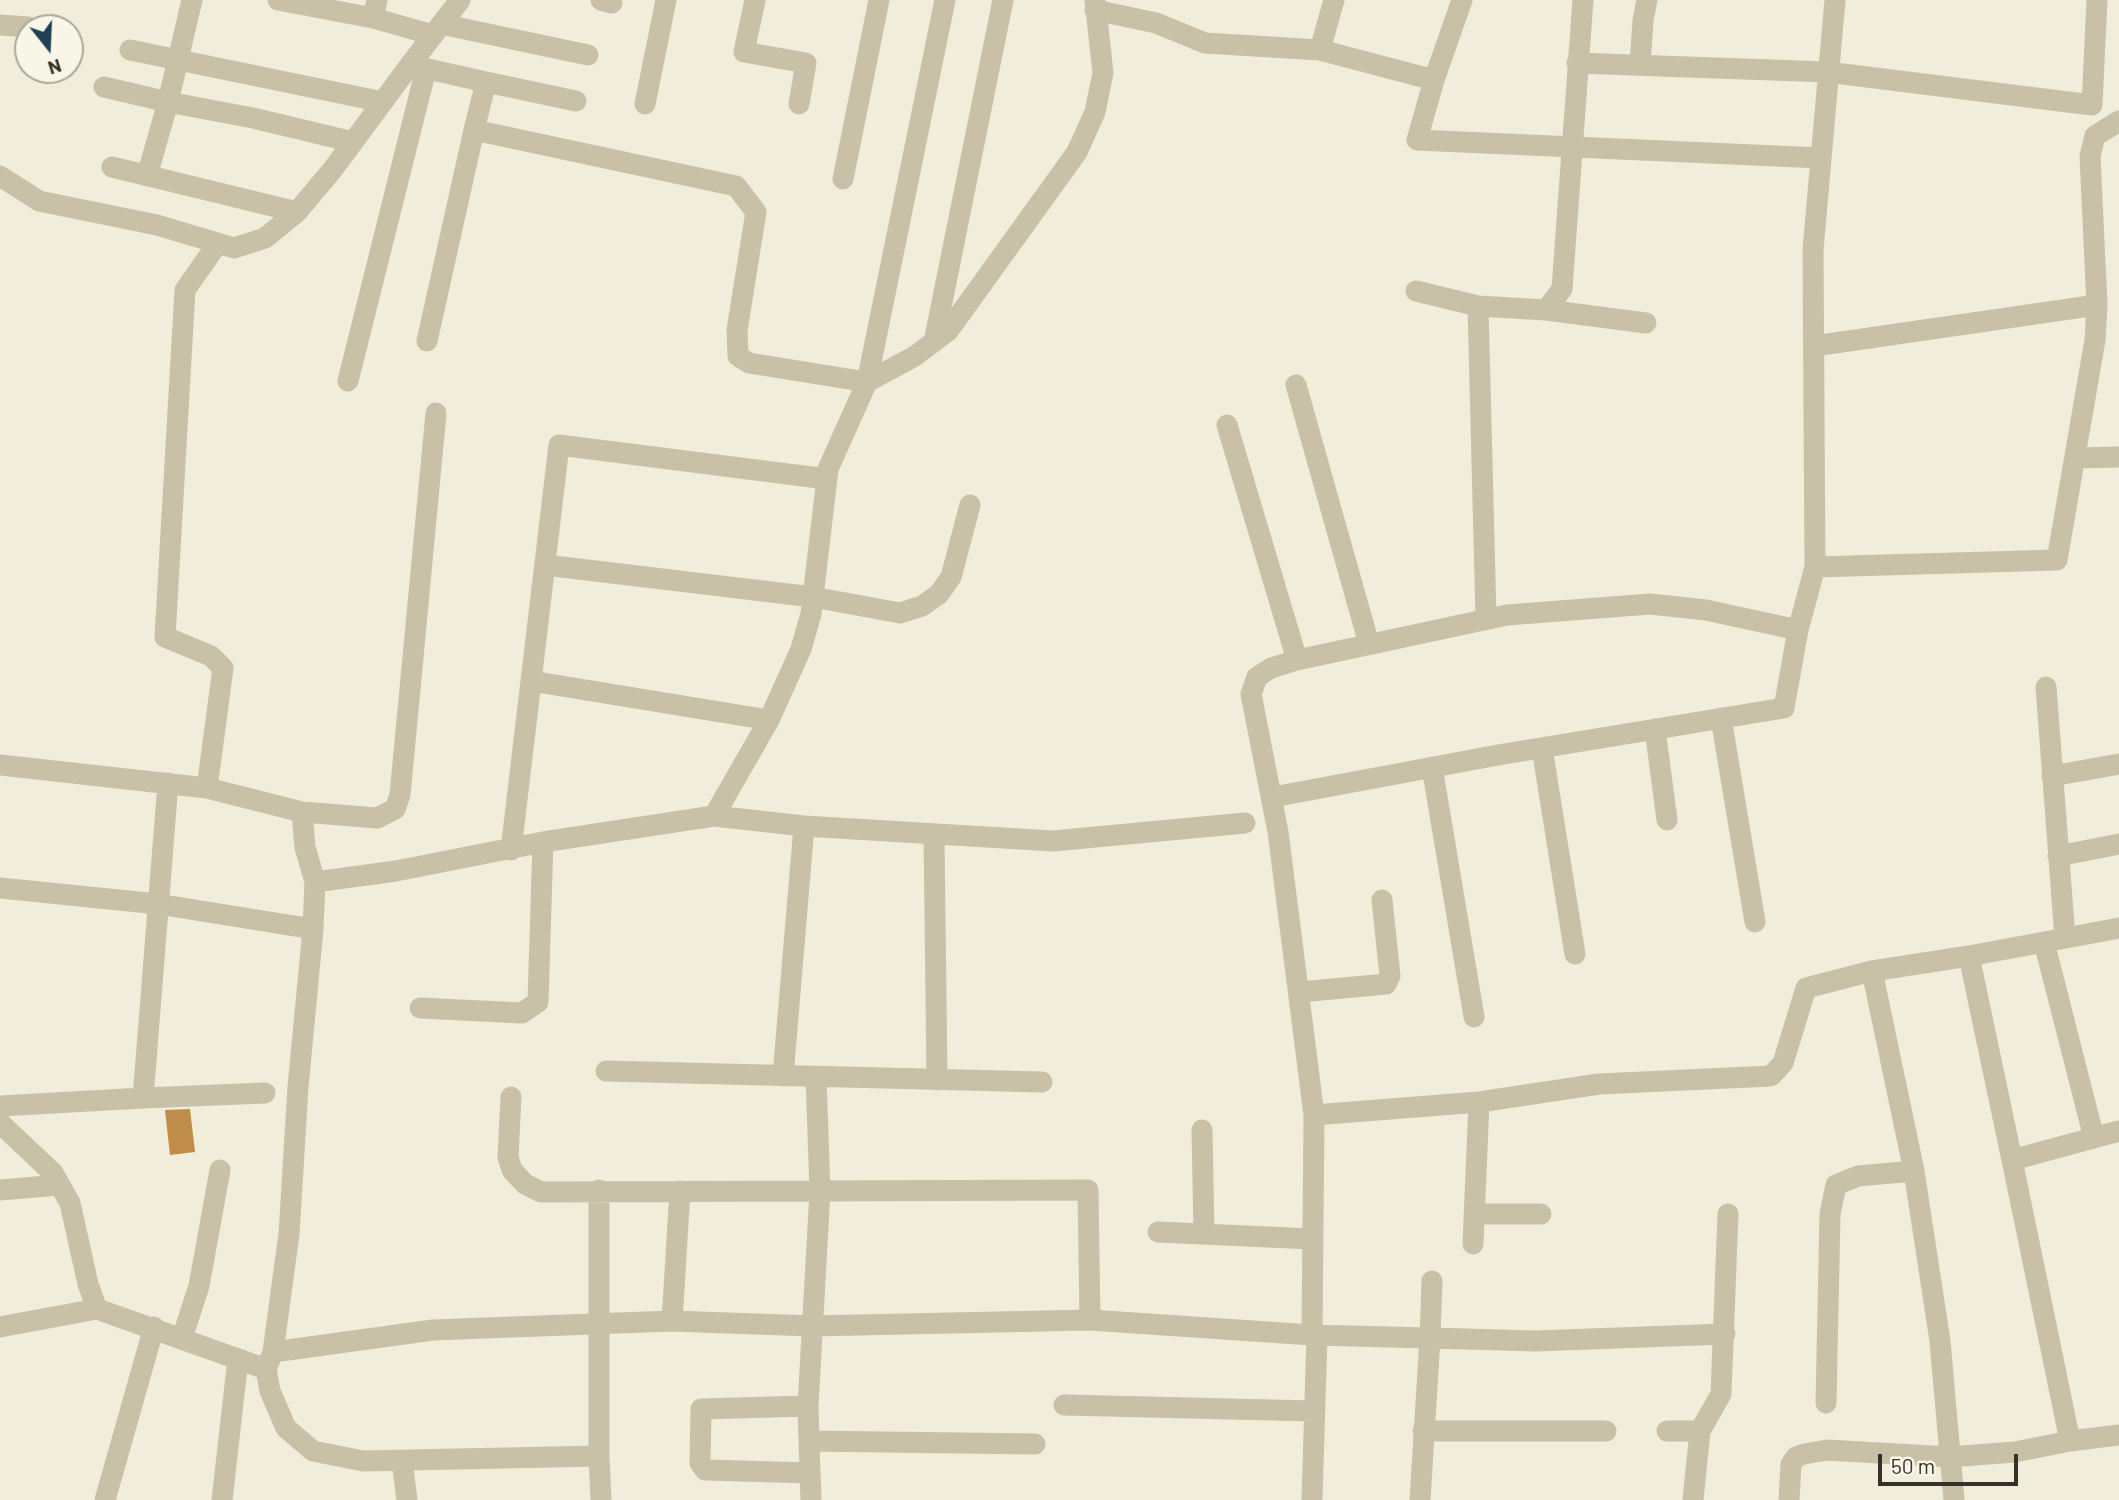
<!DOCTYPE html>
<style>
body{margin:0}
#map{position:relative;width:2119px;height:1500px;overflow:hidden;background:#f1eddb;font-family:Barlow,sans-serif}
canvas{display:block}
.north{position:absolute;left:14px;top:14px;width:70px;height:70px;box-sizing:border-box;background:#f8f6e7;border:2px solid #aaa79b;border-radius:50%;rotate:162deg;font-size:19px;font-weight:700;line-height:28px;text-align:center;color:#353028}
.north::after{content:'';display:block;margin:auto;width:24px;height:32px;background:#1f4055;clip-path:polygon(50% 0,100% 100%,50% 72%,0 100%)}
.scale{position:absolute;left:1878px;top:1454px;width:140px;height:32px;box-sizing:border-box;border:4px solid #353028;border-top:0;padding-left:9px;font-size:21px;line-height:24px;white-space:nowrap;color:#353028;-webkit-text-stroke:5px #f8f6e7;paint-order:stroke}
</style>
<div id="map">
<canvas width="2119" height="1500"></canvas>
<div class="north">N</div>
<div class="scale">50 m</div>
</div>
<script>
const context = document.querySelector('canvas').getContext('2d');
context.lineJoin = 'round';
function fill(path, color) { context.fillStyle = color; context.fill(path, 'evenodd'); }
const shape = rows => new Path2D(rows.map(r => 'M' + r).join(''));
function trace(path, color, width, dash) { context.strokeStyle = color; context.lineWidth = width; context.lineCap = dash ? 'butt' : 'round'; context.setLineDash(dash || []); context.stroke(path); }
fill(shape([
 [190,1109,195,1152,170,1155,165,1110]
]), '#c08c4a');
trace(shape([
 [192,0,168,102,253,118,353,142],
 [278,0,373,18],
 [377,0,373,18,433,35],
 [601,0,612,3],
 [755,0,744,52,806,63,799,104],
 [1095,10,1156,23,1205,43,1320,50,1334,0],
 [441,24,588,55],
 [0,25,28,27],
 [130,50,383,102],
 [1320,50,1434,80,1417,140,1821,158],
 [1577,63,1827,72,2092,105,2097,0],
 [410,65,460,0],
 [1640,65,1643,20,1647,0],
 [1434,80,1462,0],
 [486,82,576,101],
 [104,87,168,102,147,176],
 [645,104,666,0],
 [112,167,297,212],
 [0,176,39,201,157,225,234,248,265,238,297,212,333,169,410,65,486,82,474,130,736,186,756,212,737,330,738,356,749,363,867,382,945,0],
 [843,179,879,0],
 [1416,291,1478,306],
 [1546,310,1646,323],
 [427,341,474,130],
 [934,342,1003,0],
 [1814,346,2097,305],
 [348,381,426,69],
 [1296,385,1369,644],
 [1227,425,1297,660],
 [2075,458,2119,457],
 [545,565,813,597,900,613,922,606,939,594,951,577,970,505],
 [1815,567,2057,560,2095,340,2097,305,2090,156,2095,136,2119,121],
 [1486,618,1478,306,1546,310,1562,289,1583,0],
 [1798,630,1815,567,1813,250,1835,0],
 [531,681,769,720],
 [2046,687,2065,938],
 [1721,718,1755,922],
 [1655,729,1667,820],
 [1542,748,1575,954],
 [0,765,207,788,302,812,305,847,315,882,396,871,543,842,714,816,804,826,1053,841,1245,823],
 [1432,767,1474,1017],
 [2052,776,2119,764],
 [207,788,223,668,211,656,165,637,185,290,218,243],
 [1273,797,1498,755,1784,708,1798,630,1706,610,1650,604,1507,615,1297,660,1271,668,1257,677,1251,694,1278,832,1314,1115,1312,1335],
 [302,812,377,818,395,809,400,795,436,413],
 [714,816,769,720,801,649,811,614,828,469,867,382,915,356,948,331,1077,152,1095,112,1103,73,1095,0],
 [934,834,937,1080],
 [511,850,559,445,827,479],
 [2058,856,2119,844],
 [0,888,158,904,313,929,298,1087,289,1234,273,1352],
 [313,929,315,882],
 [2044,942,2094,1138],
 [1969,956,2119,928],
 [1300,992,1386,984,1390,976,1382,900],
 [420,1008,522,1013,538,1002,543,842],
 [606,1071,1042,1082],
 [783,1076,804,826],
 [816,1077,820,1191,1088,1190,1090,1320],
 [511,1097,508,1157,512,1170,525,1184,541,1192,820,1191,808,1406],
 [143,1098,265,1093],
 [1479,1102,1599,1084,1771,1076,1783,1063,1806,988,1872,971],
 [0,1106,143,1098,168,783],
 [1314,1115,1479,1102,1473,1244],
 [0,1123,53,1173,70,1203,88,1284,97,1309,266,1369],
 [1202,1130,1204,1234],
 [0,1190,59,1185],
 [1474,1214,1541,1214],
 [1158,1232,1312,1239],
 [1432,1281,1430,1338,1536,1341,1725,1334],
 [672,1321,680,1191],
 [0,1327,97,1309],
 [182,1338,199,1286,220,1170],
 [1826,1403,1830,1214,1836,1185,1858,1176,1914,1171],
 [1064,1405,1314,1411],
 [1423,1431,1606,1431],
 [1667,1431,1700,1431],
 [809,1441,1035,1444],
 [2070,1441,2119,1435],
 [599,1456,599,1190],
 [402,1461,407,1500],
 [810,1473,705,1470,700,1463,701,1409,808,1406,809,1441,810,1473,811,1500],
 [105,1500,154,1327],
 [222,1500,238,1359],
 [601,1500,599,1456,363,1461,313,1451,286,1428,270,1391,266,1369,273,1352,433,1330,672,1321,812,1326,1090,1320,1312,1335,1430,1338,1420,1500],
 [1312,1500,1317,1335],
 [1693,1500,1700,1431,1721,1394,1728,1214],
 [1789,1500,1791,1464,1796,1457,1804,1454,1827,1450,1949,1457,2015,1452,2070,1441,2012,1160,2119,1131],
 [1954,1500,1940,1341,1914,1171,1872,971,1969,956,2012,1160]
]), '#c8c1a8', 21);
</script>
